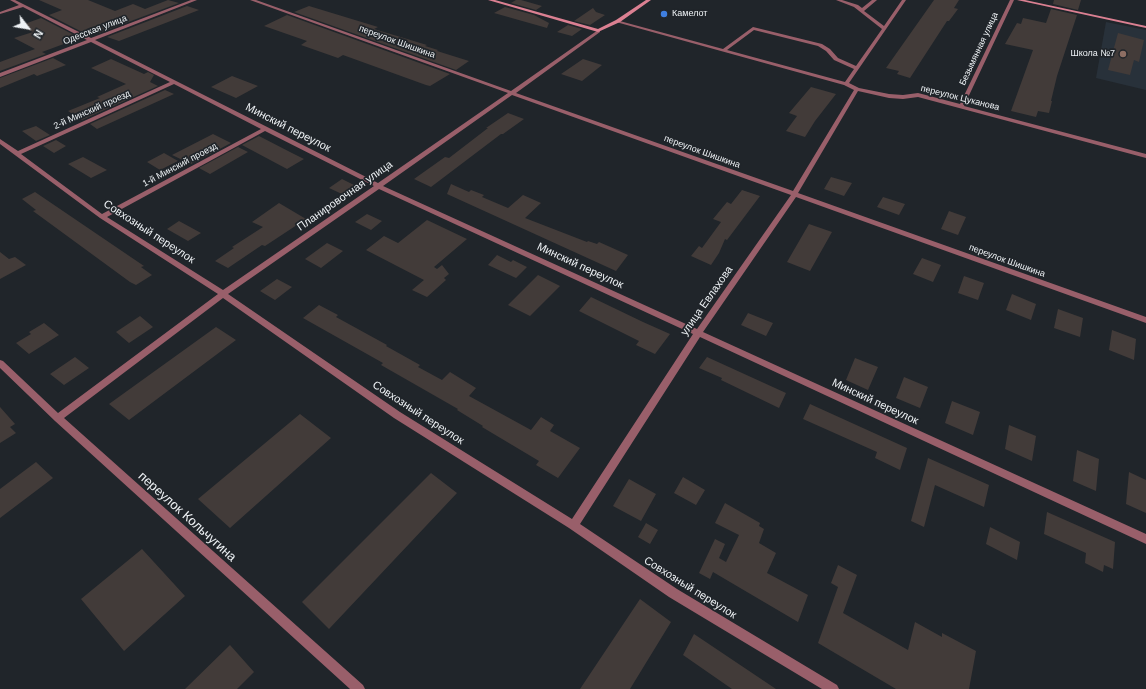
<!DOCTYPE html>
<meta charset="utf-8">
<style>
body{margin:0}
#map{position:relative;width:1146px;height:689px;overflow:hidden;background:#20252a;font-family:Arial,sans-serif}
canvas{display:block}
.north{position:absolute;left:8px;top:8px;width:40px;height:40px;-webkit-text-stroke:3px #20252a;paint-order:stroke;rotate:121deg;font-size:11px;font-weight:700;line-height:16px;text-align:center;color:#eef2f5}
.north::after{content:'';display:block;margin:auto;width:14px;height:18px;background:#eef2f5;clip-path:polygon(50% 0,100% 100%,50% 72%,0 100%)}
</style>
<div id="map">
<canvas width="1146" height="689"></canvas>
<div class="north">N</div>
</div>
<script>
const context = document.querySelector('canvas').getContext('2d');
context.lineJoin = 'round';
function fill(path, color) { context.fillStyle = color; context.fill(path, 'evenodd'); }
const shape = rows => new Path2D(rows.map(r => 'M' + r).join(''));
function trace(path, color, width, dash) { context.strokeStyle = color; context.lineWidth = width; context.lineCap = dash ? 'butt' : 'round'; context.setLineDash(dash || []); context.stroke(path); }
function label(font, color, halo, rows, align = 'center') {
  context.font = font + ' Arial,sans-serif'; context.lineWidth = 3.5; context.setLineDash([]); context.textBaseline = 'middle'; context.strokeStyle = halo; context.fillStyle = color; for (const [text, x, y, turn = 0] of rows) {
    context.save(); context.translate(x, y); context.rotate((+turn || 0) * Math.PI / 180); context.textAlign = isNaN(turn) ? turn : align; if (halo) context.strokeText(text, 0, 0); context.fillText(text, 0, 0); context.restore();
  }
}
fill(shape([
 [1106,22,1146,30,1146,90,1096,78]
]), '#28313a');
fill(shape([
 [39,0,88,0,115,11,133,4,145,9,168,0,179,3,99,33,95,32,88,35,49,15,62,10],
 [516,0,521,0,542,6,536,10,511,3],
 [934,0,959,0,954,8,958,9,949,21,947,21,910,78,897,74,899,71,886,68],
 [1054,0,1081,0,1078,10,1053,4],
 [187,6,199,10,119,41,107,37],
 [309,6,378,27,374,29,427,45,425,46,438,50,437,51,469,61,456,70,294,12],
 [505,7,534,15,549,23,547,28,494,13],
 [593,8,596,12,605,15,590,25,574,21],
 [1051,9,1077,15,1057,76,1051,101,1052,101,1049,113,1038,111,1036,117,1011,111,1033,50,1005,44,1017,23,1021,24,1023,18,1046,23],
 [287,15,450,74,430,86,426,85,343,55,338,58,301,45,307,41,264,26],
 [41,18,80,38,42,52,46,54,0,71,0,62,35,49,14,38,33,32,19,26],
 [568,25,582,29,572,36,557,32],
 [1118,33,1144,40,1139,62,1134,60,1130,75,1108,70],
 [53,58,66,65,37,76,34,74,0,88,0,78],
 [111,59,144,74,148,72,154,75,150,82,158,86,82,120,68,111,100,98,97,97,126,84,91,68],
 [583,59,602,65,582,81,561,74],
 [232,76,258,86,236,98,211,87],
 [811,87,836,94,815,121,805,137,786,131,797,116,789,113],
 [165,90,174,94,97,129,90,124],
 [508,113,524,119,503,134,501,134,431,187,414,179,445,157,449,158,488,128,486,128],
 [36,126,50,135,36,141,22,131],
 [213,134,231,143,191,164,172,155],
 [259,136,290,152,304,159,287,169,242,145],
 [56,140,66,146,54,153,43,146],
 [238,147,248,152,210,174,199,168],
 [164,153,178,161,160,170,147,162],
 [83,157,107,170,91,178,68,164],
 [831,177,852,183,844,196,824,189],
 [342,179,356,186,342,194,329,188],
 [451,184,469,192,471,190,484,195,482,197,508,208,523,195,541,203,525,218,587,242,588,241,597,244,599,242,628,255,616,271,447,194],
 [742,190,760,196,727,240,725,239,719,253,711,265,691,256,699,246,702,248,721,222,713,219,727,202,731,204],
 [35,192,144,266,141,267,152,275,136,285,130,282,33,211,36,210,22,199],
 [883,197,905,204,899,215,877,207],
 [279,203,306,219,265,246,262,245,228,268,215,261,234,248,232,247,263,227,252,222],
 [949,211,966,217,958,235,941,229],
 [367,214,382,221,371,230,355,222],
 [427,220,467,239,434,267,437,269,442,265,449,274,444,278,446,280,427,297,412,290,424,280,366,250,384,236,398,243],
 [179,221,201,233,188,241,167,229],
 [809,224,832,232,810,271,787,262],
 [327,243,343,251,321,268,305,259],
 [0,252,9,259,15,257,26,265,0,279],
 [497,255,511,262,513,260,527,267,516,278,488,265],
 [922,258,941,265,933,282,913,274],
 [538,275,560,286,530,316,508,305],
 [964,276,984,283,978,300,958,293],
 [277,279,292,287,275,300,260,291],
 [1012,294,1036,304,1031,320,1006,310],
 [591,297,643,322,670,334,655,354,636,345,639,341,579,311],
 [319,305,338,315,336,317,387,345,386,346,420,365,418,367,442,380,450,372,476,388,469,396,531,430,541,417,554,425,550,431,580,448,558,478,536,465,539,461,482,427,483,426,457,410,458,409,381,365,383,363,303,318],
 [1058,309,1083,318,1080,337,1054,328],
 [748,313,773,323,766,336,741,325],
 [140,316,153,327,129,343,116,332],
 [44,323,59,335,29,354,16,343,31,334,29,332],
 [216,327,236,340,129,420,109,404],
 [1112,330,1136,339,1134,360,1109,350],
 [75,357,89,368,64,385,50,374],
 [707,357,786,393,779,408,721,380,722,378,699,368],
 [855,358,878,367,868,390,846,380],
 [904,377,928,387,920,408,896,398],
 [952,401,980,412,973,435,945,423],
 [810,404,907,448,900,470,875,458,877,452,803,419],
 [0,407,15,424,10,427,16,433,0,443],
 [300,414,331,438,230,528,198,499],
 [1009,425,1036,436,1032,461,1005,449],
 [1077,450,1099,459,1096,491,1073,481],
 [928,458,989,485,984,507,935,485,924,527,911,521],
 [36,462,53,478,0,518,0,489],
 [1129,472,1146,480,1146,513,1126,504],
 [431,473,457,493,329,629,302,602],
 [683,477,705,490,696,505,674,493],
 [629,479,656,494,641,521,613,506],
 [725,503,760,523,759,526,764,529,759,543,776,553,767,573,808,595,798,622,713,572,710,579,699,573,715,539,725,544,719,558,726,562,739,535,715,523],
 [1047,512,1115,542,1113,569,1104,565,1103,572,1085,563,1086,553,1044,534],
 [646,523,658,530,650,544,638,537],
 [990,527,1020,542,1017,560,986,544],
 [142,549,185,596,124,651,81,599],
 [838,565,857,575,843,613,908,650,915,622,942,637,942,633,976,651,969,689,896,689,818,643,838,587,831,583],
 [640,599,671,622,630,689,580,689],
 [694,634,776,689,732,689,683,655],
 [230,645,254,672,237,689,185,689]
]), '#423b39');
fill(shape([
 [10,0,15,0,91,38,191,0,197,0,95,40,378,183,508,93,250,0,256,0,511,91,598,30,600,30,600,32,516,93,793,191,854,90,844,85,616,22,616,20,723,49,753,27,822,44,830,49,838,58,856,66,882,29,854,7,836,0,842,0,858,5,862,8,872,0,877,0,864,11,884,26,902,0,906,0,849,83,859,88,889,94,903,95,918,93,960,104,1010,0,1014,0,964,106,1146,154,1146,158,918,97,903,99,889,98,858,91,798,193,1146,317,1146,323,796,197,703,332,1146,534,1146,544,700,337,580,524,677,589,837,685,839,689,822,689,669,597,569,528,394,418,223,298,64,418,363,685,365,689,350,689,55,421,0,368,0,360,3,361,58,413,218,294,100,218,0,144,0,139,18,151,170,82,91,42,0,77,0,73,87,40,23,7,0,14,0,12,19,5,10,0],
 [754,30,818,46,826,51,834,60,854,69,845,82,727,50,754,30],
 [174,84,261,129,102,214,21,154,174,84],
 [512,95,791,195,697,329,383,186,512,95],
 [265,131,374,186,223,290,107,217,265,131],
 [379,189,693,334,572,519,400,412,228,294,379,189]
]), '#995f6a');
fill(shape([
 [488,0,495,0,598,29,616,20,646,0,651,0,620,22,598,32,488,0],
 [1017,0,1025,0,1146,26,1146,28,1017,0]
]), '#db8092');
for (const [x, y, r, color] of [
 [664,14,4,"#3f7fe0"],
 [1123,54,4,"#8d6e63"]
]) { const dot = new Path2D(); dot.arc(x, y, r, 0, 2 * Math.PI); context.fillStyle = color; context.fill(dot); trace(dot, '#20252a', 1.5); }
label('9px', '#eef2f5', '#20252a', [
 ["Камелот",672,14],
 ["Школа №7",1115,54,"right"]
], 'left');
label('9px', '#eef2f5', '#20252a', [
 ["Одесская улица",95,30,-21],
 ["переулок Шишкина",397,42,20],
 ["Безымянная улица",979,49,-65],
 ["переулок Цуканова",960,98,14],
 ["2-й Минский проезд",92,110,-24],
 ["переулок Шишкина",702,152,20],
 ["1-й Минский проезд",180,165,-28],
 ["переулок Шишкина",1007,261,20]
]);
label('11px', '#eef2f5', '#20252a', [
 ["Минский переулок",288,128,27],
 ["Планировочная улица",345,196,-35],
 ["Совхозный переулок",149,232,33],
 ["Минский переулок",580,266,25],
 ["улица Евлахова",707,301,-55],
 ["Минский переулок",875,402,25],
 ["Совхозный переулок",418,413,33],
 ["Совхозный переулок",690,588,32]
]);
label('13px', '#eef2f5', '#20252a', [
 ["переулок Кольчугина",187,517,42]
]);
</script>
